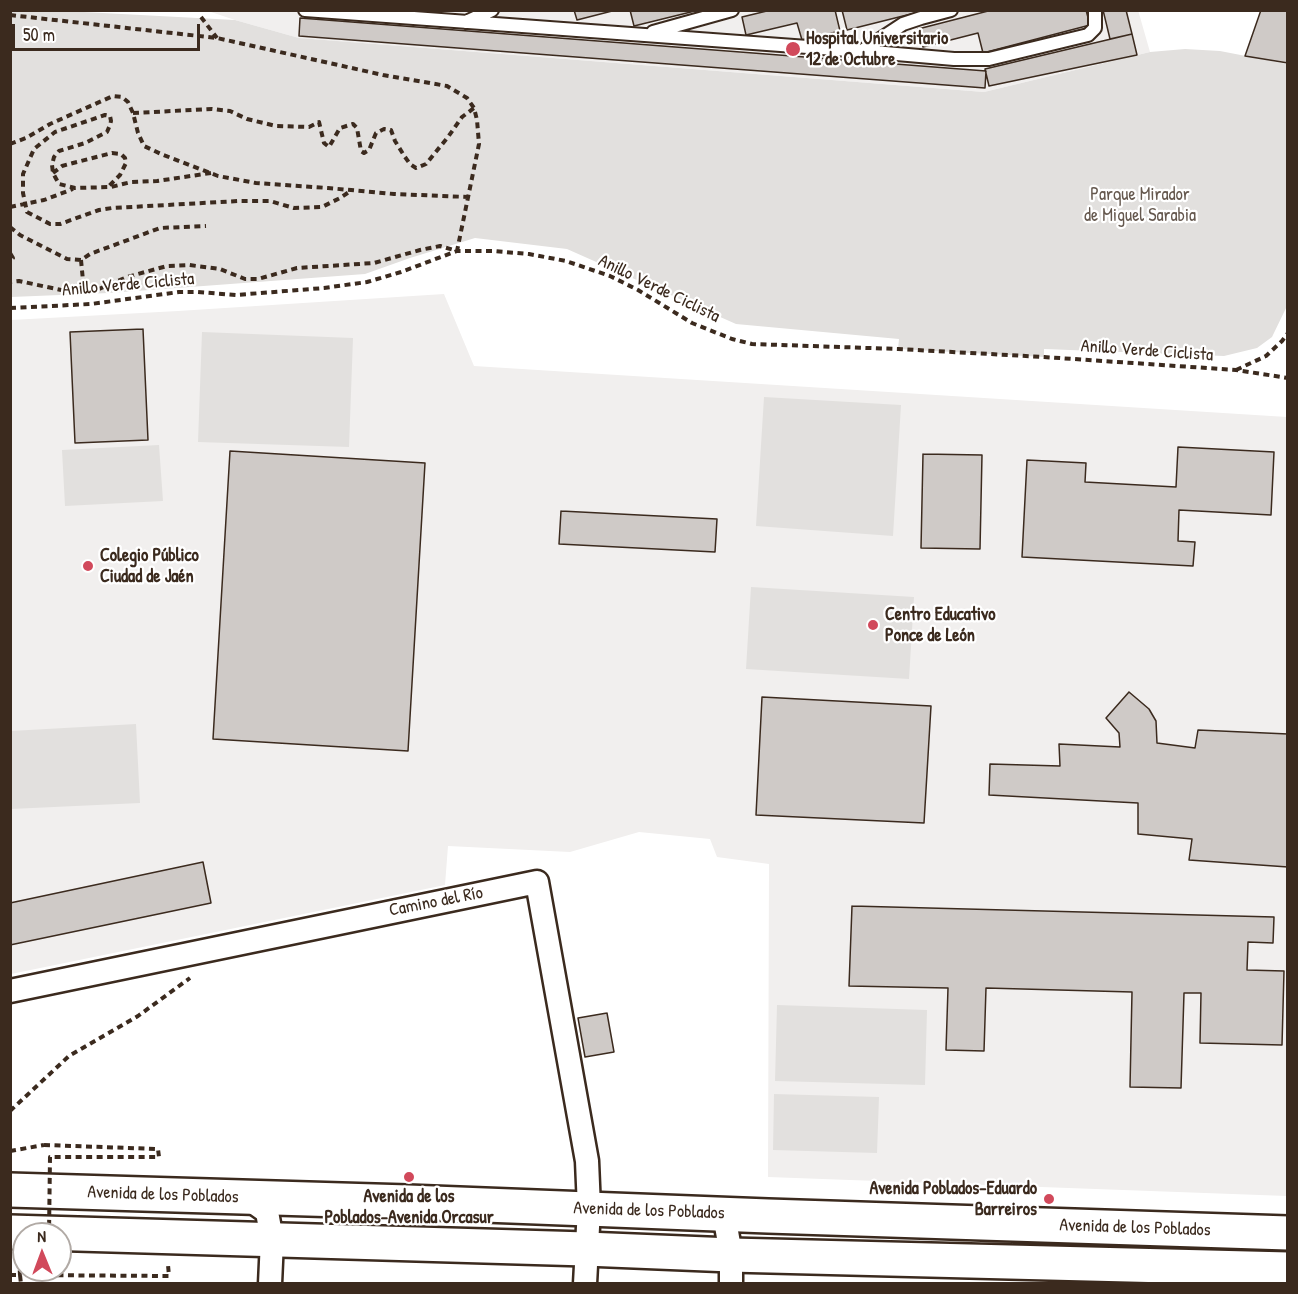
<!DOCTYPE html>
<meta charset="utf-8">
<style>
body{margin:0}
#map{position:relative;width:1298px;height:1294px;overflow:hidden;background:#fff;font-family:"Patrick Hand",sans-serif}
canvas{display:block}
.frame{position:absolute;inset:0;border:12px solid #3b2a1e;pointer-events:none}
.north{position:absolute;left:12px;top:1222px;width:60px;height:60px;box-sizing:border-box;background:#fff;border:2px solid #b1aaa5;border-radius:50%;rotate:359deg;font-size:16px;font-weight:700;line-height:24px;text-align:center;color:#3b2a1e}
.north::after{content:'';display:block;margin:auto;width:21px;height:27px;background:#d1495b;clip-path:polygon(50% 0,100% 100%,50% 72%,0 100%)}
.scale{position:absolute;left:12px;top:24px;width:188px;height:27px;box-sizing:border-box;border:3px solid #3b2a1e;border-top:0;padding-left:8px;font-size:18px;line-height:21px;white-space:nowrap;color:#3b2a1e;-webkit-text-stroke:4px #fff;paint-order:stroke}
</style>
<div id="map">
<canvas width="1298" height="1294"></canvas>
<div class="frame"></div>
<div class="north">N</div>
<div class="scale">50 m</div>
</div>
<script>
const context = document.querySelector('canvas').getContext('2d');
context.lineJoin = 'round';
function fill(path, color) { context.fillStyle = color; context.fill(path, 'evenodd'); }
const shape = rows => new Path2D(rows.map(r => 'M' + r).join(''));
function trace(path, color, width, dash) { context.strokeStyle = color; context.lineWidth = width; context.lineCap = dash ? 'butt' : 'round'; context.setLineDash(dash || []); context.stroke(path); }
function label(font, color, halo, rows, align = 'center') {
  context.font = font + ' "Patrick Hand",sans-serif'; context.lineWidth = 4.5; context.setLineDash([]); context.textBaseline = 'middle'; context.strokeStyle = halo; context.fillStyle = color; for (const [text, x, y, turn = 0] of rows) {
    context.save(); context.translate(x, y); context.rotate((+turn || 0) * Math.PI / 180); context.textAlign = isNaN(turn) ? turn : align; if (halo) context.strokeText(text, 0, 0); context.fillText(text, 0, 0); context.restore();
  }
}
fill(shape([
 [1138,10,1150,52,984,92,299,38,235,20,208,11],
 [444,294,474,366,1287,417,1287,1196,768,1177,769,864,717,857,710,839,639,832,570,852,448,846,445,885,11,974,11,320,178,311]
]), '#f1efee');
fill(shape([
 [11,11,65,11,235,20,299,38,984,92,1150,52,1185,49,1220,51,1287,64,1287,306,1272,337,1257,348,1224,356,1044,349,1044,357,898,349,899,339,736,324,567,249,475,238,410,258,365,274,109,293,11,297],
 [202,332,353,338,349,447,198,442],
 [764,397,901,405,893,536,756,526],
 [159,445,163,501,65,506,62,450],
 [751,587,914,597,909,679,746,669],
 [136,724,140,803,11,809,11,731],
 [777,1005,927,1010,925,1085,775,1081],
 [774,1094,879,1097,877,1153,773,1150]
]), '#e2e0de');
const building = shape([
 [574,10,616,10,577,20,574,10],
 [630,10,699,10,634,26,630,10],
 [771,10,835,10,840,31,802,40,797,23,746,35,742,17,771,10],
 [842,10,927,10,847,30,842,10],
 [992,10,1086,10,1090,25,983,53,978,33,923,47,918,29,992,10],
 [1103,10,1126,10,1132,34,1110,39,1103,10],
 [1261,10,1288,10,1288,63,1245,56,1261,10],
 [300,18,986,71,985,88,299,36,300,18],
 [1132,34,1137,55,989,86,985,69,1132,34],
 [143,329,148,440,75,443,70,332,143,329],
 [1178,447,1274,452,1271,515,1179,510,1178,541,1195,542,1193,566,1022,557,1027,460,1086,463,1085,482,1176,487,1178,447],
 [230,451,425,463,408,751,213,739,230,451],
 [923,454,982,455,980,549,921,548,923,454],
 [561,511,717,519,715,552,559,544,561,511],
 [1129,692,1149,709,1156,721,1157,743,1195,748,1198,730,1288,734,1288,867,1189,860,1192,839,1138,834,1138,803,989,795,990,764,1060,766,1059,744,1120,747,1119,733,1106,718,1129,692],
 [762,697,931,706,924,823,756,815,762,697],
 [203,862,211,903,10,945,10,903,203,862],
 [852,906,1274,917,1273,943,1248,942,1247,970,1284,971,1282,1045,1200,1043,1201,993,1184,993,1181,1088,1130,1087,1132,992,986,988,984,1051,946,1050,948,988,849,986,852,906],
 [607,1013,614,1052,585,1057,578,1018,607,1013]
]);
fill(building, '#cfcac7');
trace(building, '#3b2a1e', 1.5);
const lane = shape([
 [305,10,862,51,954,59,989,59,1088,35,1095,28,1095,12],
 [466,22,492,10],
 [653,32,732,10],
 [862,51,903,24,921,18,951,10]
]);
const street = shape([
 [10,991,537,882,587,1161,589,1208,585,1284],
 [246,1197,267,1212,272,1240,270,1284],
 [724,1214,731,1255,731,1284]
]);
const primary = shape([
 [10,1190,408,1202,768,1216,1288,1233],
 [10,1232,586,1249,731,1255,1288,1269]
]);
trace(lane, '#3b2a1e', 16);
trace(street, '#3b2a1e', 27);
trace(primary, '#3b2a1e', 38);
trace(shape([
 [10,15,217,38,383,75,447,86,467,98,474,108,477,120,479,144,457,251,440,246,420,250,374,263,297,268,258,279,245,279,220,269,189,265,167,266,127,277,99,289,84,291,66,291,19,281,10,282],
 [201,17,217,38],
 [133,113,212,109,230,111,247,119,276,126,309,127,319,122,324,143,329,147,340,128,353,124,357,128,361,151,364,153,369,150,376,133,384,129,391,130,395,141,405,157,410,164,416,168,426,164,448,137,462,117,474,108],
 [10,144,26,138,50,124,113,96,122,97,128,102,133,113,138,133,144,146,161,154,218,176,256,183,328,188,394,194,468,197],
 [53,173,62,166,73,163,112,153,121,154,125,158,126,163,120,175,108,187],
 [211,173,157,181,131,182,111,187,75,188,59,184,53,173,52,165,54,157,59,151,85,143,107,132,110,125,111,121,110,116,105,115,55,132,34,149,23,174,23,193,27,212,50,224,60,224,99,210,112,208,239,201,270,201,294,208,322,207,340,198,352,190],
 [10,207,44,200,73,189],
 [10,227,20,235,67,259,81,260,90,254,160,228,206,226],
 [10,253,13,258,10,260],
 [81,260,84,291],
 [10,308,91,304,179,292,198,292,236,295,324,288,367,282,401,272,457,251,493,251,529,254,566,261,610,276,638,290,692,323,732,339,752,344,898,349,1044,357,1236,370,1288,378],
 [1236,370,1266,356,1282,341,1288,333],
 [10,1111,69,1056,138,1016,190,978],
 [10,1151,44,1145],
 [19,1260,20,1275,169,1276,168,1265],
 [10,1275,20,1275,21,1284]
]), '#3b2a1e', 4, [6, 4.5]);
trace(lane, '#fff', 12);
trace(street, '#fff', 22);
trace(primary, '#fff', 33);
trace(shape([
 [44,1145,158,1149,159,1157,50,1157,49,1234]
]), '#3b2a1e', 4, [6, 4.5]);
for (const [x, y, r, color] of [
 [793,49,8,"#d1495b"],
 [88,566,6,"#d1495b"],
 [873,625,6,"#d1495b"],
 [409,1177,6,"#d1495b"],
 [1049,1199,6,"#d1495b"]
]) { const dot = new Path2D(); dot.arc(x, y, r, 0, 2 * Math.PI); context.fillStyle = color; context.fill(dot); trace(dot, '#fff', 2); }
label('bold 18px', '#3b2a1e', '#fff', [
 ["Hospital Universitario",806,39],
 ["12 de Octubre",806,60],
 ["Colegio Público",100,556],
 ["Ciudad de Jaén",100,577],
 ["Centro Educativo",885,615],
 ["Ponce de León",885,636],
 ["Avenida Poblados-Eduardo",1037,1189,"right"],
 ["Barreiros",1037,1210,"right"],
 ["Avenida de los",409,1197,"center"],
 ["Poblados-Avenida Orcasur",409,1218,"center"]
], 'left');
label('18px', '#65584e', '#fff', [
 ["Parque Mirador",1140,195],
 ["de Miguel Sarabia",1140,216]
]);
label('18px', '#3b2a1e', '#fff', [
 ["Anillo Verde Ciclista",128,285,-5],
 ["Anillo Verde Ciclista",659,289,26],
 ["Anillo Verde Ciclista",1147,351,4],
 ["Camino del Río",436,902,-11],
 ["Avenida de los Poblados",163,1195,2],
 ["Avenida de los Poblados",649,1211,2],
 ["Avenida de los Poblados",1135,1228,2]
]);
</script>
